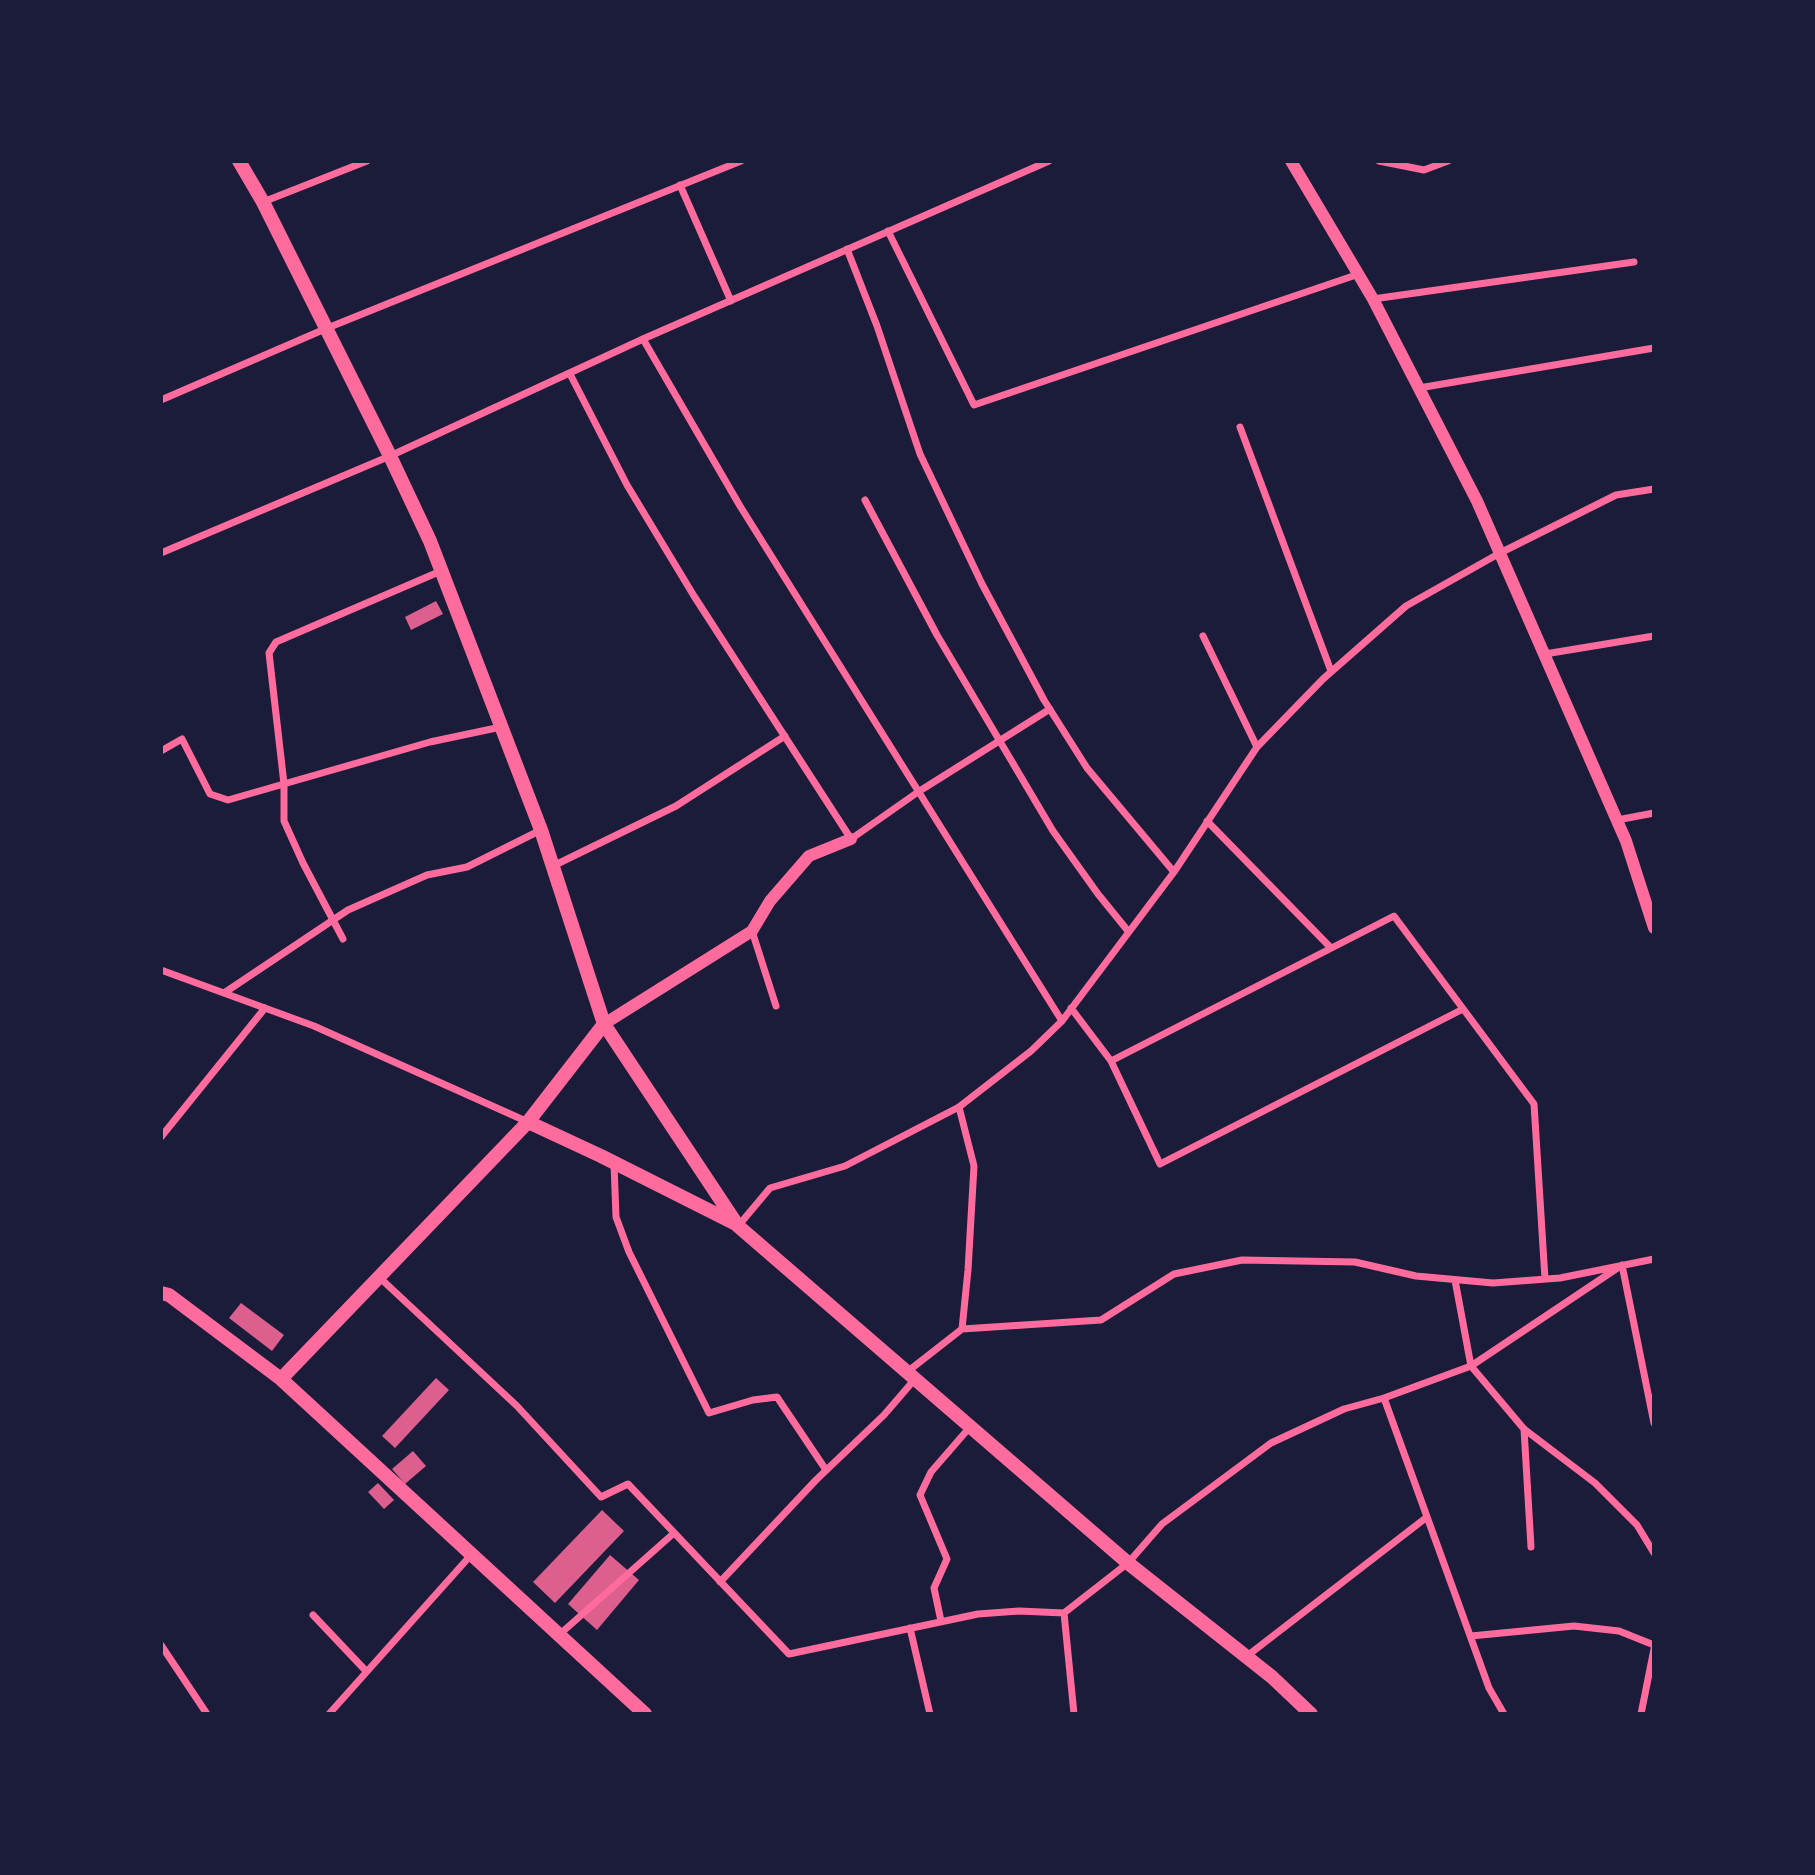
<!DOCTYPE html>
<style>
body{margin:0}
#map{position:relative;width:1815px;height:1875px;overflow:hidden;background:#1b1b3a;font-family:"Varela Round",sans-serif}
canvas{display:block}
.frame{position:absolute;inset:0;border:163px solid #1b1b3a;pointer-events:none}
</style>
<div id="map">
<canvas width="1815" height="1875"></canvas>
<div class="frame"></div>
</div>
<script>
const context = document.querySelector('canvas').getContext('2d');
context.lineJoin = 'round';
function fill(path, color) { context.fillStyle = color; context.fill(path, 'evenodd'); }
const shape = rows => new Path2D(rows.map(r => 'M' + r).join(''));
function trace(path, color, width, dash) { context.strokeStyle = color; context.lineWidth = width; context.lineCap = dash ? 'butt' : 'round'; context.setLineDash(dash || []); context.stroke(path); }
fill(shape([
 [436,601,443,614,411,630,405,617],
 [241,1303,284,1335,272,1351,229,1318],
 [436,1378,449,1390,395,1448,382,1436],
 [413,1451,426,1466,405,1484,392,1469],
 [378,1483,394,1500,384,1509,368,1492],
 [602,1510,624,1531,555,1603,533,1582],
 [610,1555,639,1580,597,1630,568,1604]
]), '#dd5f8e');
trace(shape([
 [1379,161,1424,170,1448,161],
 [680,185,731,301],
 [263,202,367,161],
 [888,231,974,405,1359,274],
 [847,249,877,326,920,454,982,584,1044,700,1087,768,1174,872],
 [1373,299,1634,262],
 [643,339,740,506,1062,1021],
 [570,374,627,485,694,596,851,839,918,792,1050,709],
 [1419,388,1654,348],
 [161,400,325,329,741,161],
 [1240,427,1331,671],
 [865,500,937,635,1053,831,1098,894,1128,931],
 [161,553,390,456,643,339,1049,161],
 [1203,636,1257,747],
 [1545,654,1654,636],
 [161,751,182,739,210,794,228,800,430,742,501,727],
 [1617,820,1654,813],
 [1207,821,1331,948],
 [553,866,676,806,785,736],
 [752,931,776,1006],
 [343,939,303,863,284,821,284,784,269,653,276,642,441,571],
 [161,970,314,1026,528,1122],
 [224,993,348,910,427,875,467,867,541,830],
 [1071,1008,1111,1061,1394,916,1534,1104,1545,1279],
 [1111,1061,1160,1164,1463,1009],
 [959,1107,974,1166,968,1270,962,1329],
 [161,1137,265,1008],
 [614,1164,616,1217,629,1252,709,1413,753,1400,777,1397,826,1470],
 [739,1225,770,1188,845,1166,959,1107,1031,1051,1062,1021,1174,872,1257,747,1323,679,1406,606,1500,553,1616,495,1654,489],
 [379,1277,517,1406,601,1497,628,1484,789,1654,978,1614,1019,1611,1064,1613,1128,1563,1162,1524,1271,1443,1344,1409,1384,1398,1471,1366,1622,1265,1654,1423],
 [1455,1280,1471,1366,1524,1429,1595,1483,1637,1525,1654,1553],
 [907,1372,962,1329,1101,1320,1174,1274,1242,1260,1355,1262,1416,1276,1493,1283,1560,1278,1654,1259],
 [1384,1398,1489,1688,1504,1714],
 [1524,1429,1531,1547],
 [720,1582,816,1480,884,1415,915,1379],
 [1064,1613,1074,1714],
 [313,1615,366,1671],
 [941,1621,934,1588,947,1559,920,1495,931,1472,970,1427],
 [910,1628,930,1714],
 [560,1634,674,1533],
 [1471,1636,1574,1626,1619,1631,1654,1645],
 [161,1645,207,1714],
 [1247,1656,1427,1517],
 [329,1714,471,1555],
 [1641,1714,1654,1649]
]), '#ff6b9d', 7);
trace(shape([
 [1291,161,1373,299,1477,501,1626,841,1654,928],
 [604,1024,752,931,770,901,809,856,851,839]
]), '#ff6b9d', 12);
trace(shape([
 [239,161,263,202,390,456,430,541,541,830,604,1024,738,1226,1128,1563,1272,1677,1311,1714],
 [528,1122,601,1156,738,1225],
 [161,1293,169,1295,281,1379,645,1714],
 [281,1379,528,1122,604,1024]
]), '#ff6b9d', 14);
</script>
